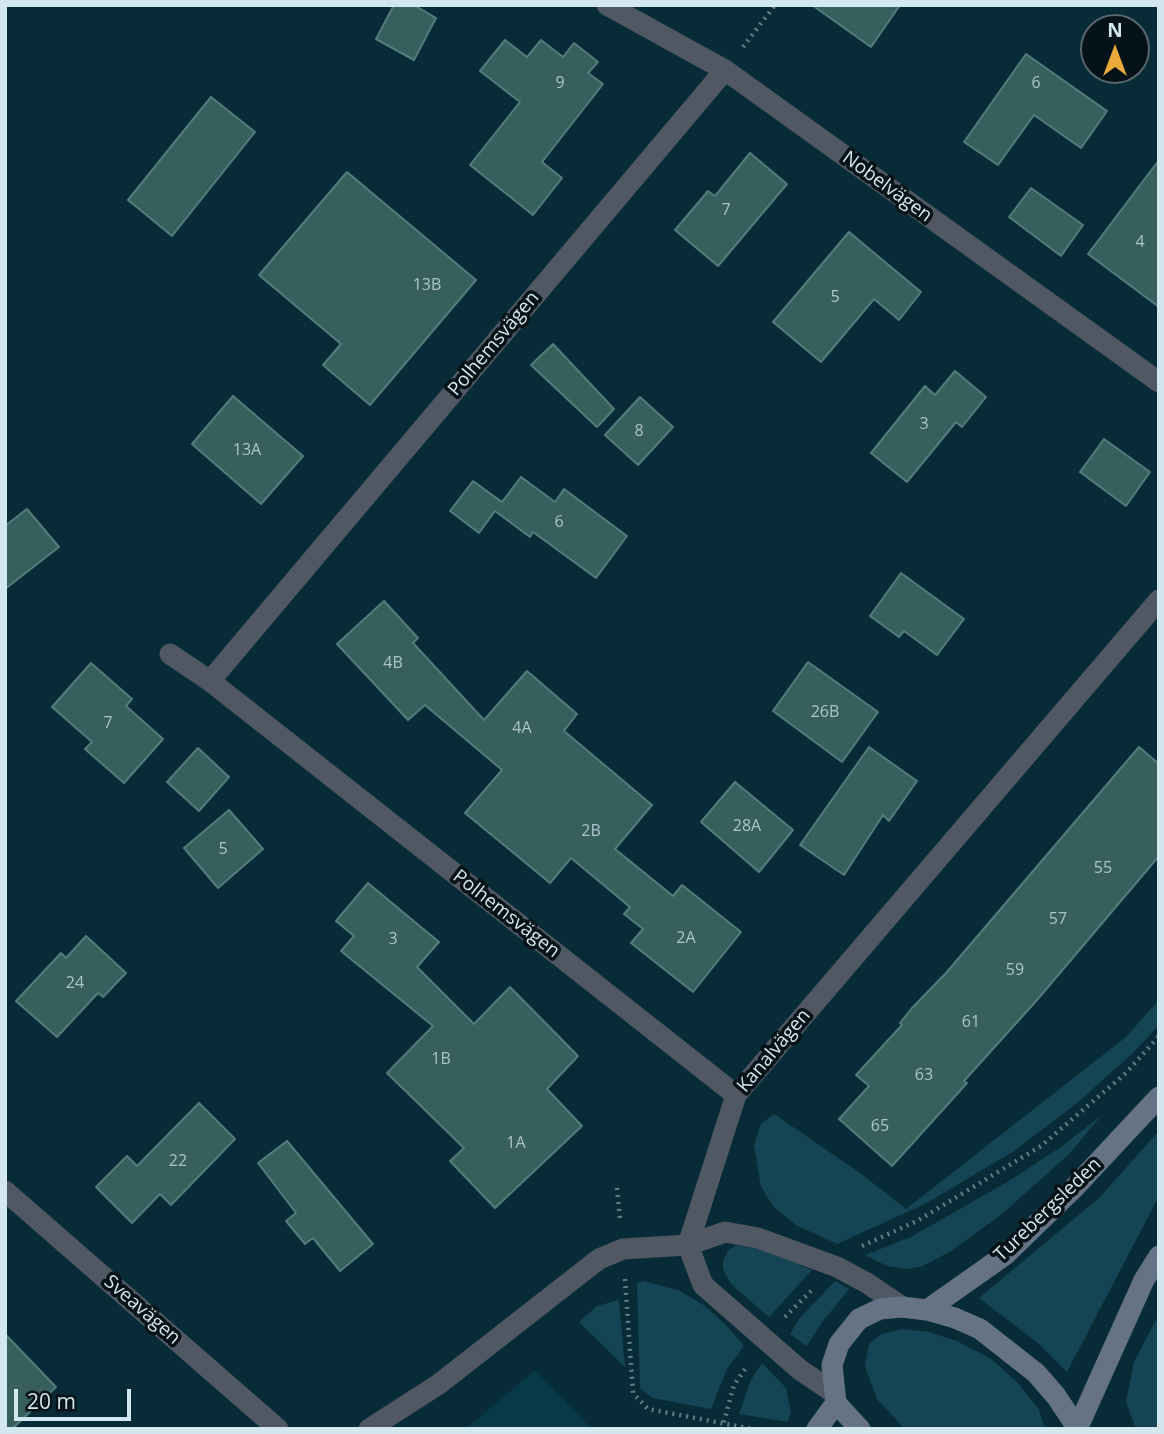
<!DOCTYPE html>
<meta charset="utf-8">
<style>
body{margin:0}
#map{position:relative;width:1164px;height:1434px;overflow:hidden;background:#072c38;font-family:"Open Sans",sans-serif}
canvas{display:block}
.frame{position:absolute;inset:0;border:7px solid #d3e7ee;pointer-events:none}
.north{position:absolute;left:1080px;top:14px;width:70px;height:70px;box-sizing:border-box;background:#051218;border:2px solid #57676e;border-radius:50%;rotate:0deg;font-size:19px;font-weight:700;line-height:28px;text-align:center;color:#d3e7ee}
.north::after{content:'';display:block;margin:auto;width:24px;height:32px;background:#eaaa39;clip-path:polygon(50% 0,100% 100%,50% 72%,0 100%)}
.scale{position:absolute;left:14px;top:1389px;width:117px;height:32px;box-sizing:border-box;border:4px solid #d3e7ee;border-top:0;padding-left:9px;font-size:21px;line-height:24px;white-space:nowrap;color:#d3e7ee;-webkit-text-stroke:5px #051218;paint-order:stroke}
</style>
<div id="map">
<canvas width="1164" height="1434"></canvas>
<div class="frame"></div>
<div class="north">N</div>
<div class="scale">20 m</div>
</div>
<script>
const context = document.querySelector('canvas').getContext('2d');
context.lineJoin = 'round';
function fill(path, color) { context.fillStyle = color; context.fill(path, 'evenodd'); }
const shape = rows => new Path2D(rows.map(r => 'M' + r).join(''));
function trace(path, color, width, dash) { context.strokeStyle = color; context.lineWidth = width; context.lineCap = dash ? 'butt' : 'round'; context.setLineDash(dash || []); context.stroke(path); }
function label(font, color, halo, rows, align = 'center') {
  context.font = font + ' "Open Sans",sans-serif'; context.lineWidth = 7; context.setLineDash([]); context.textBaseline = 'middle'; context.strokeStyle = halo; context.fillStyle = color; for (const [text, x, y, turn = 0] of rows) {
    context.save(); context.translate(x, y); context.rotate((+turn || 0) * Math.PI / 180); context.textAlign = isNaN(turn) ? turn : align; if (halo) context.strokeText(text, 0, 0); context.fillText(text, 0, 0); context.restore();
  }
}
fill(shape([
 [535,1370,592,1429,466,1429]
]), '#073948');
fill(shape([
 [1159,1000,1159,1025,1132,1054,1077,1103,1014,1151,925,1204,837,1244,796,1225,773,1206,761,1187,754,1145,761,1124,774,1114,860,1173,906,1209,1126,1037],
 [1102,1115,1069,1154,1002,1214,951,1251,923,1266,908,1269,887,1266,865,1255,911,1237,1009,1181,1061,1147],
 [1159,1131,1159,1196,1067,1372,1038,1343,979,1298,1099,1198],
 [736,1245,762,1249,812,1270,769,1317,731,1284,723,1269,723,1261,728,1251],
 [644,1281,678,1290,705,1306,726,1325,744,1346,727,1369,711,1409,653,1398,640,1388,637,1283],
 [835,1281,849,1289,820,1325,807,1346,790,1334,799,1319],
 [619,1300,625,1367,579,1322,597,1306],
 [1159,1314,1159,1429,1136,1429,1126,1402,1134,1362],
 [903,1329,929,1332,957,1341,991,1359,1018,1383,1039,1410,1045,1429,905,1429,877,1399,865,1366,869,1344,881,1334],
 [762,1363,786,1388,791,1413,787,1422,739,1414,751,1380]
]), '#154555');
const building = shape([
 [394,5,414,5,436,18,414,60,376,39,394,5],
 [812,5,900,5,871,47,812,5],
 [505,40,527,57,541,40,563,57,574,43,598,62,588,73,603,84,542,162,562,178,533,215,470,165,520,102,480,71,505,40],
 [1026,54,1107,111,1081,148,1034,115,998,165,964,142,1026,54],
 [211,97,255,132,172,236,128,200,211,97],
 [750,153,787,184,718,266,675,230,708,191,715,196,750,153],
 [1159,160,1159,307,1088,254,1159,160],
 [347,172,476,280,370,405,323,365,341,344,259,275,347,172],
 [1031,188,1083,225,1061,256,1009,217,1031,188],
 [849,232,921,292,899,320,874,299,821,362,773,322,849,232],
 [553,344,614,409,597,427,531,365,553,344],
 [955,371,986,397,962,427,956,422,907,482,871,453,925,386,935,395,955,371],
 [233,396,303,456,261,504,192,444,233,396],
 [640,397,673,427,638,465,605,435,640,397],
 [1104,439,1150,472,1126,506,1080,472,1104,439],
 [521,477,555,502,564,489,627,536,596,578,533,532,530,537,495,511,479,533,450,511,473,481,502,502,521,477],
 [27,509,59,547,5,589,5,526,27,509],
 [901,573,964,619,937,655,904,631,899,637,870,616,901,573],
 [384,601,418,638,413,643,484,720,527,671,577,714,564,731,652,805,615,849,673,896,682,885,741,932,693,992,631,943,643,929,624,914,630,907,571,858,550,883,465,813,502,770,425,705,408,720,337,644,384,601],
 [808,662,878,712,842,762,773,711,808,662],
 [91,663,132,699,126,706,163,739,124,783,85,749,92,742,52,707,91,663],
 [869,747,917,781,889,821,883,815,844,875,800,845,869,747],
 [1139,747,1159,764,1159,856,1037,1000,964,1081,967,1083,892,1166,839,1119,869,1086,856,1075,902,1025,900,1023,912,1008,946,973,1139,747],
 [198,748,229,777,199,811,167,782,198,748],
 [735,782,793,830,759,872,701,822,735,782],
 [229,810,263,849,218,888,184,848,229,810],
 [368,883,439,942,417,967,474,1024,510,987,578,1056,547,1089,582,1126,495,1208,450,1161,464,1148,387,1073,433,1026,341,951,354,936,336,921,368,883],
 [86,936,126,973,103,997,98,993,57,1037,16,1001,61,953,66,958,86,936],
 [199,1103,235,1139,171,1205,160,1194,132,1223,96,1187,127,1156,137,1166,199,1103],
 [287,1141,373,1244,340,1271,313,1238,305,1244,286,1221,296,1213,258,1163,287,1141],
 [5,1334,56,1387,12,1429,5,1429,5,1334]
]);
fill(building, '#365f5e');
trace(building, '#537c7c', 2);
trace(shape([
 [743,47,775,5],
 [617,1188,620,1218],
 [862,1246,917,1221,1041,1146,1126,1073,1159,1036],
 [625,1279,633,1393,648,1409,753,1429],
 [785,1317,811,1291],
 [722,1429,734,1385,748,1365]
]), '#617e88', 4.5, [2, 5]);
trace(shape([
 [607,5,725,70,1159,382],
 [170,654,210,681,736,1095],
 [210,681,725,70],
 [5,1191,278,1429],
 [688,1245,736,1095,1159,600],
 [688,1245,703,1285,799,1369,834,1393],
 [369,1429,439,1384,599,1259,623,1249,688,1245,725,1232,758,1238,837,1267,867,1283,902,1307]
]), '#505863', 21);
trace(shape([
 [927,1310,1005,1255,1073,1189,1159,1097],
 [1078,1427,1144,1280,1159,1256],
 [817,1429,836,1403],
 [860,1429,836,1403,832,1365,839,1344,859,1319,880,1309,902,1307,927,1310,955,1318,980,1329,1036,1373,1056,1396,1078,1429]
]), '#667384', 21);
label('16px', '#acc5ca', null, [
 ["9",560,83],
 ["6",1036,83],
 ["7",726,210],
 ["4",1140,242],
 ["13B",427,285],
 ["5",835,297],
 ["3",924,424],
 ["8",639,431],
 ["13A",247,450],
 ["6",559,522],
 ["4B",393,663],
 ["26B",825,712],
 ["7",108,723],
 ["4A",522,728],
 ["28A",747,826],
 ["2B",591,831],
 ["5",223,849],
 ["55",1103,868],
 ["57",1058,919],
 ["2A",686,938],
 ["3",393,939],
 ["59",1015,970],
 ["24",75,983],
 ["61",971,1022],
 ["1B",441,1059],
 ["63",924,1075],
 ["65",880,1126],
 ["1A",516,1143],
 ["22",178,1161]
]);
label('19px', '#d3e7ee', '#051218', [
 ["Nobelvägen",887,187,36],
 ["Polhemsvägen",494,344,-50],
 ["Polhemsvägen",506,914,38],
 ["Kanalvägen",774,1051,-50],
 ["Turebergsleden",1048,1210,-44],
 ["Sveavägen",142,1310,41]
]);
</script>
